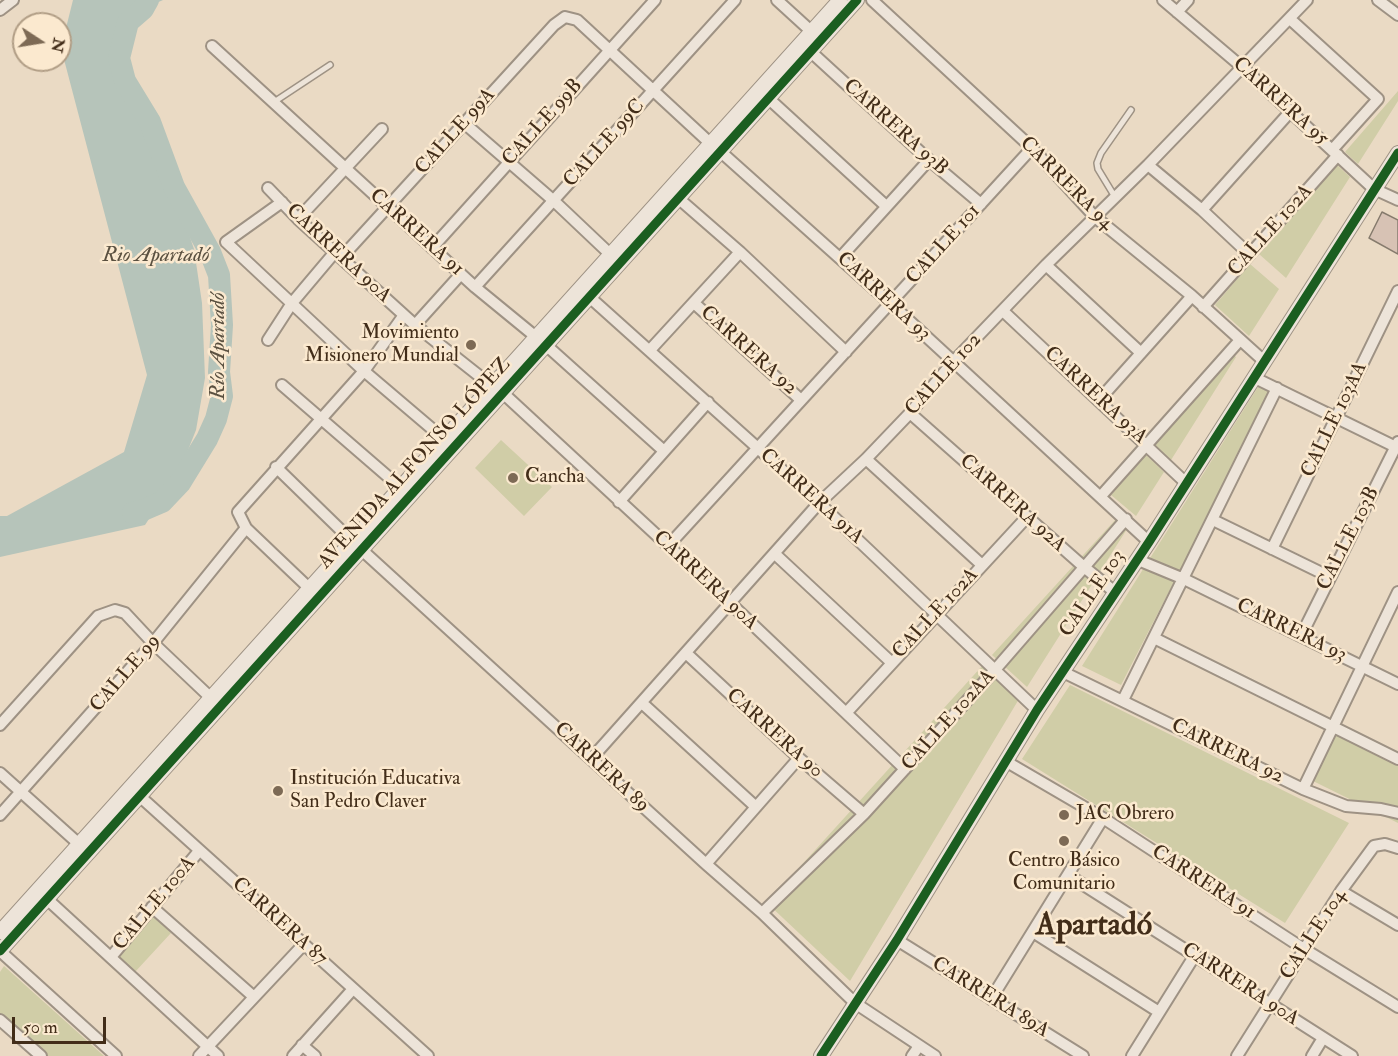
<!DOCTYPE html>
<meta charset="utf-8">
<style>
body{margin:0}
#map{position:relative;width:1398px;height:1056px;overflow:hidden;background:#eadac4;font-family:"IM FELL Double Pica",serif}
canvas{display:block}
.north{position:absolute;left:12px;top:12px;width:60px;height:60px;box-sizing:border-box;background:#fbe9cf;border:2px solid #b19e86;border-radius:50%;rotate:102deg;font-size:16px;font-weight:700;line-height:24px;text-align:center;color:#422d19}
.north::after{content:'';display:block;margin:auto;width:21px;height:27px;background:#7d6a55;clip-path:polygon(50% 0,100% 100%,50% 72%,0 100%)}
.scale{position:absolute;left:12px;top:1017px;width:94px;height:27px;box-sizing:border-box;border:3px solid #422d19;border-top:0;padding-left:8px;font-size:18px;line-height:21px;white-space:nowrap;color:#422d19;-webkit-text-stroke:4px #fbe9cf;paint-order:stroke}
</style>
<div id="map">
<canvas width="1398" height="1056"></canvas>
<div class="north">N</div>
<div class="scale">50 m</div>
</div>
<script>
const context = document.querySelector('canvas').getContext('2d');
context.lineJoin = 'round';
function fill(path, color) { context.fillStyle = color; context.fill(path, 'evenodd'); }
const shape = rows => new Path2D(rows.map(r => 'M' + r).join(''));
function trace(path, color, width, dash) { context.strokeStyle = color; context.lineWidth = width; context.lineCap = dash ? 'butt' : 'round'; context.setLineDash(dash || []); context.stroke(path); }
function label(font, color, halo, rows, align = 'center') {
  context.font = font + ' "IM FELL Double Pica",serif'; context.lineWidth = 5; context.setLineDash([]); context.textBaseline = 'middle'; context.strokeStyle = halo; context.fillStyle = color; for (const [text, x, y, turn = 0] of rows) {
    context.save(); context.translate(x, y); context.rotate((+turn || 0) * Math.PI / 180); context.textAlign = isNaN(turn) ? turn : align; if (halo) context.strokeText(text, 0, 0); context.fillText(text, 0, 0); context.restore();
  }
}
fill(shape([
 [1398,91,1398,101,1358,164,1345,152],
 [1336,164,1350,177,1286,278,1259,254],
 [1250,264,1279,289,1249,336,1215,305],
 [1232,353,1236,357,1171,460,1154,444],
 [1258,387,1271,393,1121,685,1082,666],
 [501,440,552,487,524,516,475,468],
 [1146,455,1164,472,1136,516,1111,495],
 [1116,519,1127,529,1027,687,992,655],
 [983,665,1019,699,850,981,767,903],
 [1070,685,1349,823,1285,923,1022,759],
 [1336,735,1398,766,1398,823,1313,781],
 [152,915,171,933,135,972,116,954],
 [4,966,104,1056,47,1056,0,1016,0,972]
]), '#d0cda7');
fill(shape([
 [73,0,163,0,143,9,128,22,124,39,125,81,166,167,194,249,202,303,205,378,196,430,178,475,145,525,0,557,0,516,7,516,124,452,147,375,61,48]
]), '#b6c4ba');
trace(shape([
 [133,513,141,511,162,502,180,483,207,439,216,419,222,396,219,372,222,325,219,275,210,252,174,187,150,122,125,81,119,58,128,22,143,9,148,0]
]), '#b6c4ba', 22);
const building = shape([
 [1382,212,1398,220,1398,254,1369,238,1382,212]
]);
fill(building, '#d7c2b4');
trace(building, '#867b6d', 1.5);
const service = shape([
 [274,102,330,65],
 [1115,197,1098,169,1097,163,1101,153,1131,110]
]);
const minor = shape([
 [777,0,812,32],
 [872,0,1032,148,1095,217,1192,296,1265,362],
 [1163,0,1242,67,1374,189,1398,200],
 [1378,0,1398,15],
 [0,10,13,0],
 [1177,12,1188,0],
 [1290,19,1378,99,1332,150],
 [212,46,475,287,536,337],
 [810,51,929,160,981,204],
 [768,98,886,206],
 [464,123,554,201,611,255],
 [721,152,891,304,1149,542],
 [1148,165,1202,210,1249,254],
 [268,188,298,219,415,325,492,386],
 [678,198,740,252,846,352],
 [282,202,226,242,364,371,444,439],
 [1202,210,1290,112],
 [298,219,382,129],
 [432,248,655,0],
 [341,258,554,25,565,17,577,20,711,144],
 [840,258,929,160],
 [1046,265,1141,353],
 [475,287,735,0],
 [585,293,819,503,1037,710],
 [694,303,801,400],
 [1203,307,1338,155],
 [1003,311,1186,483],
 [415,325,461,274],
 [268,340,292,303,335,252],
 [547,346,664,451],
 [650,350,740,252],
 [1255,378,1398,448],
 [282,385,400,487],
 [504,394,730,603,905,769],
 [1099,400,1192,296],
 [910,413,1084,567,1116,593],
 [866,459,982,565],
 [276,467,352,541,706,864,762,913,855,1003,935,1056],
 [1101,496,1240,340],
 [619,502,708,402],
 [1213,520,1330,577],
 [668,546,1032,148],
 [1272,549,1398,291],
 [775,554,892,663],
 [1138,560,1184,579,1398,684],
 [309,588,246,528,238,512,364,371,404,315],
 [1301,636,1398,442],
 [1154,638,1398,759],
 [686,653,799,758,864,814],
 [1063,672,1303,789,1346,806,1381,809,1398,813],
 [1123,700,1277,388],
 [642,703,756,807],
 [847,712,1027,517],
 [0,725,98,616,115,610,125,613,153,643,211,698],
 [591,759,819,503,866,459,910,413,953,362,1046,265,1148,165,1307,0],
 [1007,762,1103,818,1304,949,1398,1007],
 [0,773,79,844],
 [1303,789,1398,592],
 [135,792,428,1056],
 [0,815,153,643,246,528],
 [706,864,799,758],
 [1068,875,1352,1056],
 [1341,891,1398,925],
 [47,899,218,1056],
 [152,907,254,997],
 [762,913,864,814,994,671,1126,519],
 [1033,932,1159,1012],
 [897,940,1083,1056],
 [0,951,116,1056],
 [111,957,199,851],
 [991,999,1103,818],
 [0,1020,41,1056],
 [302,1045,315,1056],
 [199,1056,304,944],
 [293,1056,353,989],
 [912,1056,919,1046],
 [1132,1056,1195,955],
 [1237,1056,1341,891,1374,846,1385,844,1398,848],
 [1312,1056,1323,1038]
]);
const tertiary = shape([
 [0,932,840,0],
 [0,951,857,0],
 [821,1056,897,940,1037,710,1149,542,1398,153]
]);
trace(service, '#9e9284', 8);
trace(minor, '#9e9284', 14);
trace(tertiary, '#9e9284', 16);
trace(service, '#ede4d9', 5);
trace(minor, '#ede4d9', 10);
trace(tertiary, '#ede4d9', 14);
trace(shape([
 [0,951,857,0],
 [821,1056,897,940,1037,710,1149,542,1398,153]
]), '#1b5e20', 9);
for (const [x, y, r, color] of [
 [471,345,6,"#7d6a55"],
 [513,478,6,"#7d6a55"],
 [278,791,6,"#7d6a55"],
 [1064,815,6,"#7d6a55"],
 [1064,841,6,"#7d6a55"]
]) { const dot = new Path2D(); dot.arc(x, y, r, 0, 2 * Math.PI); context.fillStyle = color; context.fill(dot); trace(dot, '#fbe9cf', 2); }
label('20px', '#422d19', '#fbe9cf', [
 ["CARRERA 95",1280,102,42],
 ["CALLE 99B",543,123,-48],
 ["CARRERA 93B",895,128,42],
 ["CALLE 99A",456,132,-48],
 ["CALLE 99C",605,144,-48],
 ["CARRERA 94",1066,184,45],
 ["CALLE 102A",1271,231,-48],
 ["CARRERA 91",416,233,42],
 ["CALLE 101",944,245,-48],
 ["CARRERA 90A",338,254,43],
 ["CARRERA 93",883,297,43],
 ["CARRERA 92",748,351,42],
 ["CALLE 102",944,375,-48],
 ["CARRERA 93A",1095,396,43],
 ["CALLE 103AA",1335,420,-64],
 ["AVENIDA ALFONSO LÓPEZ",415,464,-48],
 ["CARRERA 91A",811,497,42],
 ["CARRERA 92A",1012,504,42],
 ["CALLE 103B",1349,539,-63],
 ["CARRERA 90A",705,581,43],
 ["CALLE 103",1093,594,-56],
 ["CALLE 102A",936,614,-47],
 ["CARRERA 93",1291,631,26],
 ["CALLE 99",126,674,-49],
 ["CALLE 102AA",949,721,-48],
 ["CARRERA 90",774,734,42],
 ["CARRERA 92",1227,752,26],
 ["CARRERA 89",601,768,43],
 ["CARRERA 91",1203,883,33],
 ["CALLE 100A",155,904,-50],
 ["CARRERA 87",279,922,42],
 ["CALLE 104",1314,935,-57],
 ["CARRERA 90A",1240,985,33],
 ["CARRERA 89A",990,998,32]
]);
label('20px', '#422d19', '#fbe9cf', [
 ["Movimiento",459,334,"right"],
 ["Misionero Mundial",459,357,"right"],
 ["Cancha",525,478],
 ["Institución Educativa",290,780],
 ["San Pedro Claver",290,803],
 ["JAC Obrero",1076,815],
 ["Centro Básico",1064,862,"center"],
 ["Comunitario",1064,885,"center"]
], 'left');
label('italic 21px', '#5a5040', '#fbe9cf', [
 ["Rio Apartadó",156,256],
 ["Río Apartadó",219,346,-90]
]);
label('bold 32px', '#422d19', '#fbe9cf', [
 ["Apartadó",1094,927]
]);
</script>
